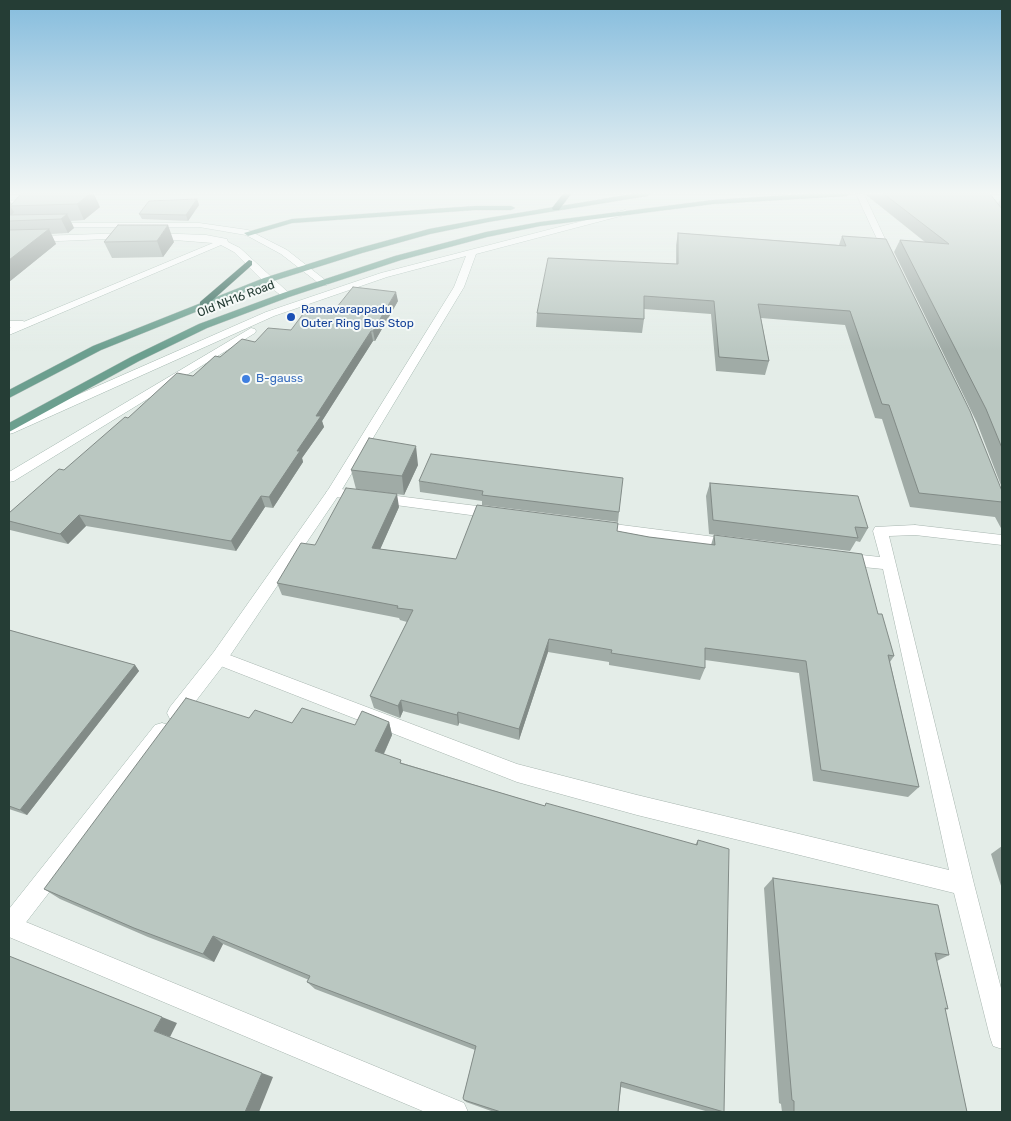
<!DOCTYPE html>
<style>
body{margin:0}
#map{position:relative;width:1011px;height:1121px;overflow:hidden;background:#e4ede8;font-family:Rubik,sans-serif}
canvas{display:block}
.frame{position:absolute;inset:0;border:10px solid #253d35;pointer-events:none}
</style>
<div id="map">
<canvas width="1011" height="1121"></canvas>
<div class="frame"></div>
</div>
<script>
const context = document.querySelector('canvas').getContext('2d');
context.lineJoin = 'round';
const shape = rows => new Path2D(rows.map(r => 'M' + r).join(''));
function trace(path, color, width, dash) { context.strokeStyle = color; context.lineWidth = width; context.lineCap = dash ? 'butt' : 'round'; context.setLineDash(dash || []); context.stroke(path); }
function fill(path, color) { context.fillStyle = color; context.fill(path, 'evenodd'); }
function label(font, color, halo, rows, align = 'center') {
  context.font = font + ' Rubik,sans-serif'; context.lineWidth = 4; context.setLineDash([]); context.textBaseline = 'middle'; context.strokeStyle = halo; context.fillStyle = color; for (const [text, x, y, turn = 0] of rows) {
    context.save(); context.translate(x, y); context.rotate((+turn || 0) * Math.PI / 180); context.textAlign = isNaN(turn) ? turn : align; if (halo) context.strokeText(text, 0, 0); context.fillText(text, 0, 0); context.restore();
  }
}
const lane = shape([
 [9,321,23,321,28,324,23,327,9,327,9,321]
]);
const street = shape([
 [856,194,864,194,893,256,892,258,886,258,885,256,856,194],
 [25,200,31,204,12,227,9,227,9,220,22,205,9,205,9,201,25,200],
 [333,488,493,508,498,510,500,513,498,516,493,518,328,496,326,493,328,490,333,488],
 [598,522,731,539,736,540,738,544,736,548,731,549,593,531,591,527,593,523,598,522],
 [915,525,1002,535,1002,545,915,535,889,536,974,884,1002,992,1002,1049,993,1046,990,1037,954,893,637,815,517,782,213,663,211,658,213,653,219,651,517,764,637,795,949,870,883,569,843,565,838,563,836,559,838,555,843,553,880,557,873,531,875,527,915,525],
 [9,915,464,1103,468,1112,425,1112,9,937,9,915]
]);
const secondary = shape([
 [625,210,629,212,628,214,476,254,464,287,338,496,225,663,182,719,176,721,170,719,167,713,170,707,213,653,328,490,454,287,466,256,387,277,274,316,13,433,9,434,9,425,266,312,381,273,625,210],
 [50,223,199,223,248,230,287,250,329,283,327,285,321,285,281,254,246,235,199,227,50,227,50,223],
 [129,233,133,236,132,238,9,243,9,237,129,233],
 [152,233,206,235,227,239,228,242,240,248,291,295,286,298,283,297,264,282,234,252,221,245,9,335,9,328,213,243,149,238,148,236,152,233],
 [251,328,255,329,256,331,255,333,14,481,9,482,9,472,251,328],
 [162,723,169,725,171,731,169,737,17,934,9,937,9,909,155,725,162,723]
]);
const primary = shape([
 [633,194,651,194,647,196,488,222,430,234,362,253,270,282,101,350,9,398,9,390,93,346,264,278,356,249,429,229,488,218,633,194],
 [809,194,850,194,846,196,713,204,540,226,487,237,401,260,289,297,207,328,139,361,9,432,9,423,131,357,199,324,283,293,395,256,486,232,540,222,713,200,809,194],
 [475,206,511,206,515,208,511,210,475,210,292,223,248,236,244,233,292,219,475,206]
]);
const highway = shape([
 [563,194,571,194,559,210,553,210,552,208,563,194],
 [249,260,252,261,252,265,206,306,200,306,200,302,249,260]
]);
trace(lane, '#a7b5af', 1);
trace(street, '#a7b5af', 1);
trace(secondary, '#a3b7af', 1);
trace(primary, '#c2c9c6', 1);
trace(highway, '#c2c9c6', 1);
fill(lane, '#fff');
fill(street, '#fff');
fill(secondary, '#fff');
fill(primary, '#6c9f8f');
fill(highway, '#336759');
fill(shape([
 [21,194,100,207,84,220,71,221,74,228,68,233,51,234,56,244,9,282,9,199,12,204],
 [865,194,990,194,998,204,1002,194,1002,488,977,423,894,252,900,240,925,242],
 [197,199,199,205,188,221,142,219,139,214],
 [118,225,174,242,163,257,112,258,104,242],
 [678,233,839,245,842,236,1002,491,1002,530,995,517,910,507,882,419,875,418,845,325,761,318,769,361,765,375,716,371,711,314,644,309,644,319,642,333,536,327,537,313,676,264,676,245],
 [398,301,375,341,373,341,322,421,324,427,302,458,303,462,273,508,265,507,236,551,86,526,68,544,10,530,9,529,9,513,64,470,128,418,193,376,220,357,255,342,291,330,333,312],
 [418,465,404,495,356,489,351,470],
 [419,481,619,512,618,522,482,505,482,501,420,492],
 [710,483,868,528,860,542,856,541,850,551,709,534,706,496],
 [399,507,380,549,456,559,617,531,649,537,711,545,714,535,878,614,894,656,890,662,919,787,908,797,813,781,799,673,705,660,705,668,700,680,609,665,609,662,548,652,519,740,459,723,458,726,403,711,400,718,374,708,370,696,407,622,400,620,399,618,282,595,277,583,315,545],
 [9,630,135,665,139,671,27,815,9,809],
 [249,718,292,723,355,725,389,722,392,735,384,754,402,763,545,806,695,845,698,840,724,1112,709,1112,621,1087,618,1112,494,1112,466,1102,463,1098,475,1050,315,989,307,982,309,980,223,944,214,962,148,937,60,899,44,889],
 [1002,846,1002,889,991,854],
 [773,878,949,955,937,961,948,1009,945,1010,967,1112,782,1112,781,1104,779,1103,764,888]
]), '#a0aba6');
fill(shape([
 [90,194,94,194,100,207,84,220,77,204],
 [9,199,12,206,10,206,14,212,9,218],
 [197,199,199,205,188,221,186,215],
 [67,214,74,228,68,233,61,219],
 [168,225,174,242,163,257,157,241],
 [49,229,56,244,9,282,9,260],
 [396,292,398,301,375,341,373,331],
 [371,331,373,341,322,421,324,427,302,458,303,462,273,508,269,497,297,451,316,416],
 [416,446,418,465,404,495,402,476],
 [397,494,399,507,375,561,372,548],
 [261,496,265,507,236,551,231,541],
 [79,515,86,526,68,544,60,534],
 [549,639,548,652,519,740,519,729],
 [135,665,139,671,27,815,20,810],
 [401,700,403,711,400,718,398,706],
 [458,712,459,723,458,726,457,715],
 [389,722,392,735,379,764,375,751],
 [213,936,223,944,214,962,203,954],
 [162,1017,177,1023,170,1037,154,1031],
 [262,1073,273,1077,259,1112,245,1112]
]), '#828b87');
const building = shape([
 [21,194,90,194,77,204,10,206,21,194],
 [884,194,990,194,1002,209,1002,448,986,409,900,240,949,244,884,194],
 [197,199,186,215,139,214,149,201,197,199],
 [67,214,61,219,9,221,9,215,67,214],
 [118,225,168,225,157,241,104,242,118,225],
 [49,229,9,260,9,230,49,229],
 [678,233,846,246,842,236,886,239,970,411,1002,491,1002,502,919,493,889,405,882,404,850,311,758,304,769,361,719,357,714,301,644,296,644,319,537,313,548,258,678,264,678,233],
 [353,287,396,292,373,331,371,331,316,416,321,416,297,451,300,451,269,497,261,496,231,541,79,515,60,534,9,521,9,513,59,469,64,470,125,417,128,418,177,373,193,376,215,356,220,357,242,339,255,342,268,328,291,330,306,310,333,312,353,287],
 [369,438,416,446,402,476,351,470,369,438],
 [431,454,623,478,619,512,482,495,483,491,419,481,431,454],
 [710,483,858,496,868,528,855,527,858,538,713,520,710,483],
 [346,488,397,494,372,548,456,559,477,505,618,523,617,531,649,537,715,545,714,535,862,554,878,614,882,614,894,656,888,655,919,787,821,770,806,661,705,648,705,668,611,653,612,650,549,639,519,729,458,712,457,715,401,700,398,706,370,696,413,610,397,608,398,606,277,583,301,543,315,545,346,488],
 [9,630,135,665,20,810,9,806,9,630],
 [186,698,249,718,255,710,292,723,302,708,355,725,362,711,389,722,375,751,401,760,400,763,545,806,546,803,697,845,698,840,729,849,724,1112,621,1082,618,1112,501,1112,464,1100,463,1098,476,1046,307,982,310,976,213,936,203,954,134,928,44,889,186,698],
 [773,878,938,905,949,955,935,953,948,1009,945,1008,967,1112,794,1112,794,1101,792,1100,773,878],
 [9,956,162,1017,154,1031,262,1073,245,1112,9,1112,9,956]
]);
fill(building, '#bac7c1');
trace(building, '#828b87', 1);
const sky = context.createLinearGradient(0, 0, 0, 351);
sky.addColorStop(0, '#85bcdd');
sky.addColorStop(0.55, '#f3f7f5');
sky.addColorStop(1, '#f3f7f500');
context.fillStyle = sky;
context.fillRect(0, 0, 1011, 351);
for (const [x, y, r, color] of [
 [291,317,5,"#1a4fb4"],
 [246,379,5,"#3f7fe0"]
]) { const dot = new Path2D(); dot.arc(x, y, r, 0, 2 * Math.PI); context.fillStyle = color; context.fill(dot); trace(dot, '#f5f9f7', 2); }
label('12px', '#253d35', '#f5f9f7', [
 ["Old NH16 Road",236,299,-21]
]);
label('12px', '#164399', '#f5f9f7', [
 ["Ramavarappadu",301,310],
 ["Outer Ring Bus Stop",301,324]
], 'left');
label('12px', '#366cbe', '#f5f9f7', [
 ["B-gauss",256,379]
], 'left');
</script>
